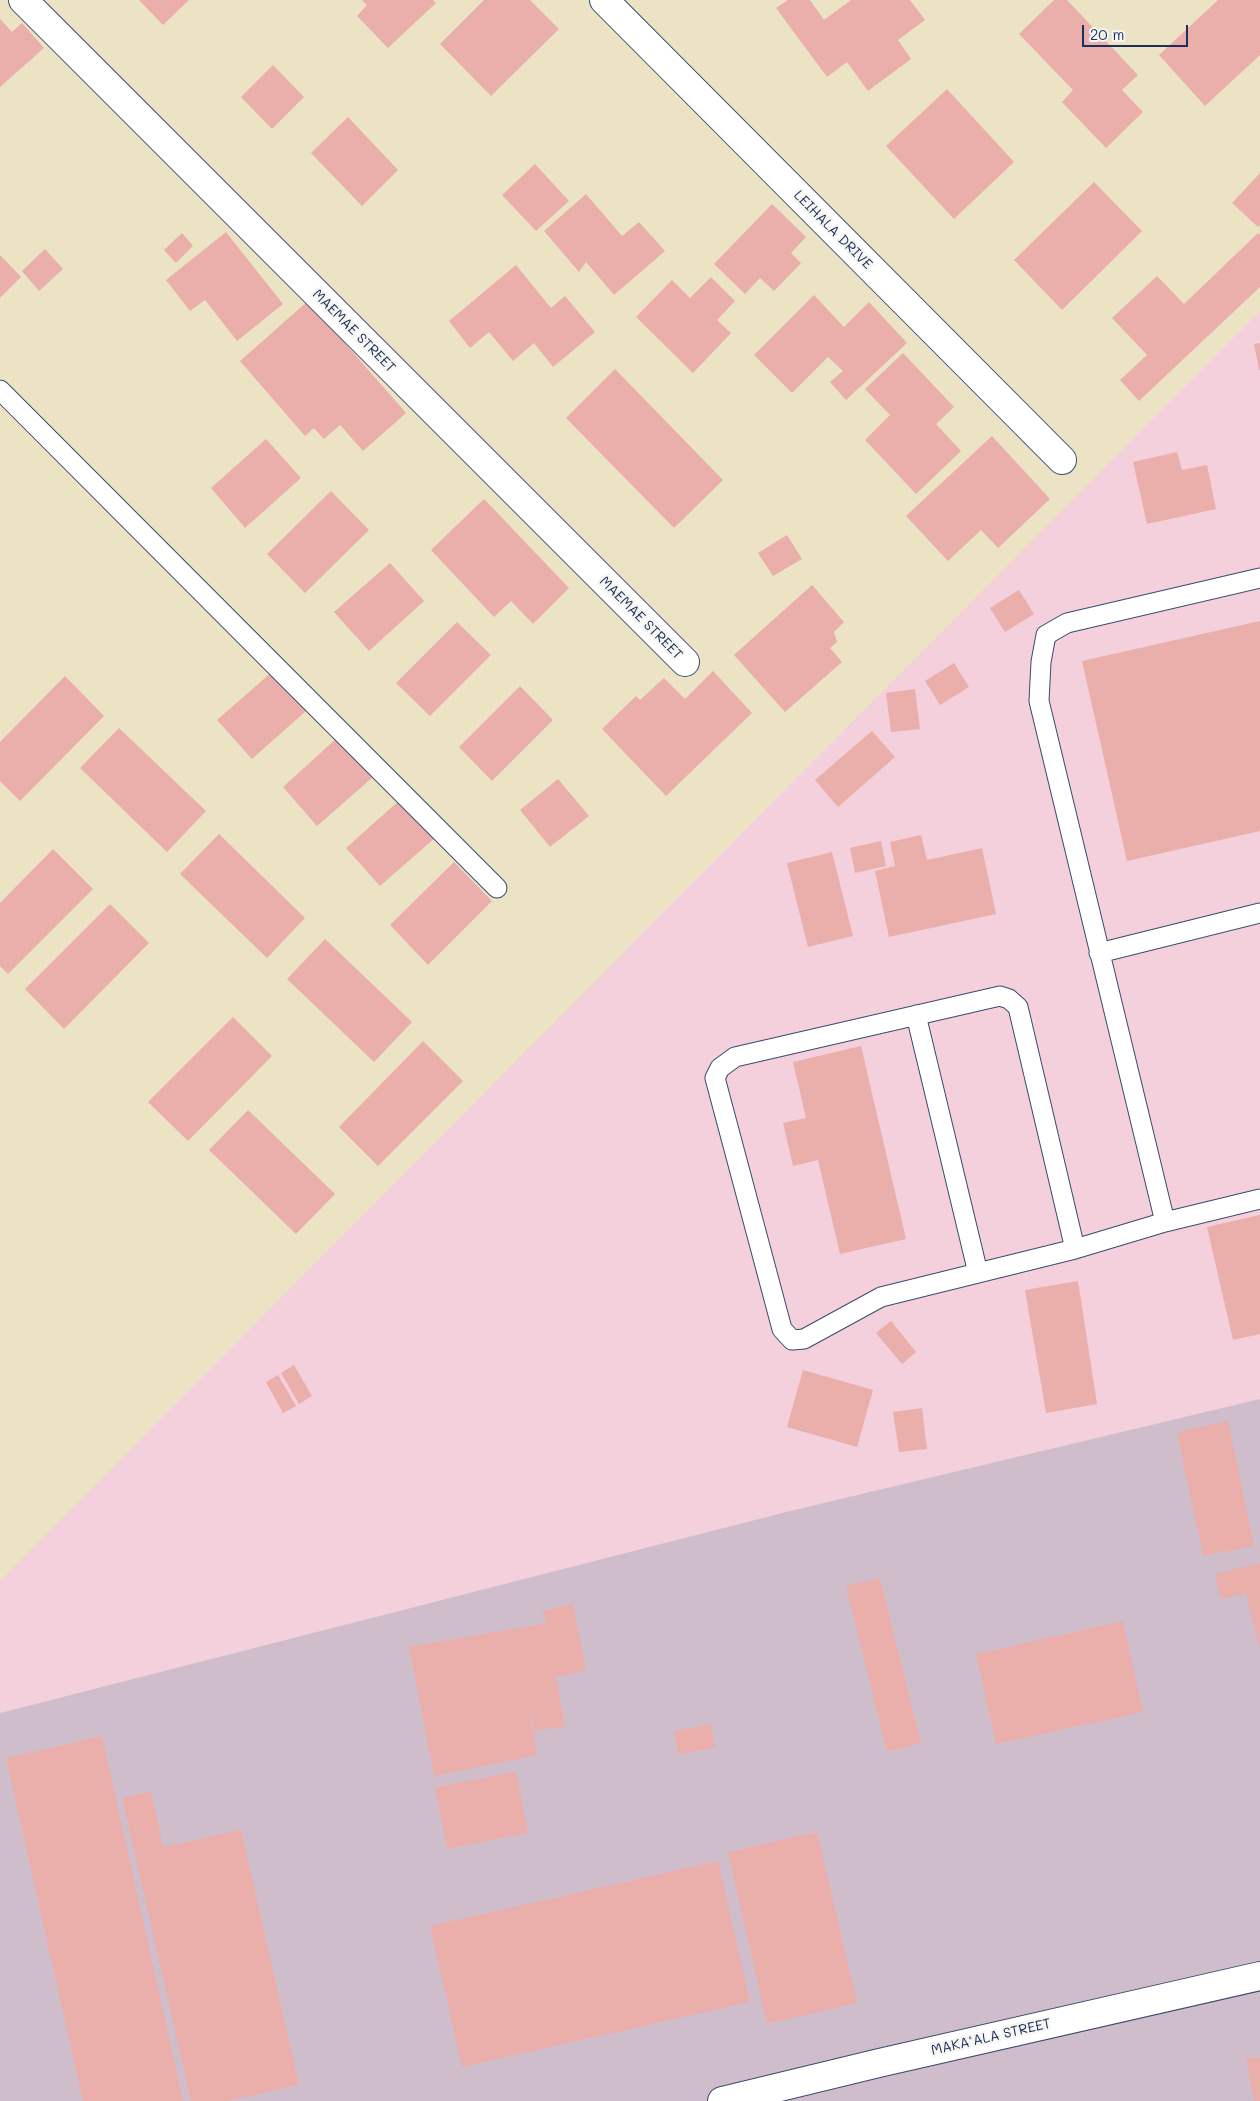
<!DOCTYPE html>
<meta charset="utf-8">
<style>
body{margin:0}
#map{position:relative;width:1260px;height:2101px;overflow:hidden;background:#ece3c5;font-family:Mali,sans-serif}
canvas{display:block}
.scale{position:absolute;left:1082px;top:25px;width:106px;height:22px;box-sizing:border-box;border:2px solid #1b2f5e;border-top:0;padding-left:6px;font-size:15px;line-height:18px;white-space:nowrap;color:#1b2f5e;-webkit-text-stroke:4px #f6f6f2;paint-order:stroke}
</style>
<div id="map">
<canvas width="1260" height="2101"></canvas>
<div class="scale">20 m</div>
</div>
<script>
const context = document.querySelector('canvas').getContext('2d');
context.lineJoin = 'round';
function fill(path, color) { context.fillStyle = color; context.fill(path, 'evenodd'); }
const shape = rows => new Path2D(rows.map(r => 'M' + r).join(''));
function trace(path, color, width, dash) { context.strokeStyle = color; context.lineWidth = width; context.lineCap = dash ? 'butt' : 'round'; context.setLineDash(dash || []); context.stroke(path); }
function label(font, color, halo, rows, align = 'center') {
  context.font = font + ' Mali,sans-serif'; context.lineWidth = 5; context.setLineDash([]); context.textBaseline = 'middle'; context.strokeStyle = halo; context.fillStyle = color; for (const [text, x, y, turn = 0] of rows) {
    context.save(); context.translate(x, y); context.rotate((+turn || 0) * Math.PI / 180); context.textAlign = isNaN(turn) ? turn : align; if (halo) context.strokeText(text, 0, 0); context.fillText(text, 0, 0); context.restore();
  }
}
fill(shape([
 [1260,311,1260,1399,786,1512,0,1713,0,1581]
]), '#f4cfdc');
fill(shape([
 [1260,1399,1260,2101,0,2101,0,1713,786,1512]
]), '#d0bdcc');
fill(shape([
 [139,0,189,0,163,25],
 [362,0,433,0,436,3,388,48,357,16,367,5],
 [484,0,530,0,559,29,491,96,440,44],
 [788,0,810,0,824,20,851,0,910,0,925,20,898,40,911,59,868,91,847,62,827,77,776,8],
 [1054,0,1067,0,1138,75,1122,90,1143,112,1106,148,1062,102,1073,90,1019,34],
 [1218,0,1260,0,1260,55,1205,106,1159,55],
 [0,19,12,32,22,23,44,48,0,87],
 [273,65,304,97,272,129,241,97],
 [947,89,1014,162,954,219,886,146],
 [348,117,398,170,362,206,311,153],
 [535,164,569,201,536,231,502,195],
 [1260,173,1260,225,1258,227,1232,203],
 [1094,182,1142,231,1062,310,1014,260],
 [586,194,622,236,639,222,665,251,614,295,586,262,579,272,544,231],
 [772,204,806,237,791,253,801,263,774,291,760,278,745,294,714,264],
 [226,232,283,304,237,341,205,300,190,311,166,280],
 [182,233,193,246,176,263,164,250],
 [1258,233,1260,235,1260,287,1139,401,1120,380,1147,355,1112,318,1157,276,1184,304],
 [45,249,63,269,39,291,22,271],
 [0,255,21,277,0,298],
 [516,265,551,308,565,296,595,332,553,367,534,343,513,361,489,332,470,348,449,321],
 [711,277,735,301,717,320,731,333,693,373,636,317,672,280,690,298],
 [814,295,844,327,869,302,907,343,846,400,830,382,843,371,828,357,792,393,754,355],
 [308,301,406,413,363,451,340,425,324,439,314,428,305,436,240,361],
 [1260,343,1260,370,1259,370,1254,344],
 [903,353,954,407,936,424,961,451,916,494,865,440,890,415,865,389],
 [615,369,723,480,674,528,566,418],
 [992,436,1050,499,998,548,981,530,948,561,906,516],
 [266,439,301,478,245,528,211,488],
 [1177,452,1182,470,1207,465,1216,509,1147,524,1133,462],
 [331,491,369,530,305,593,267,554],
 [484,499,569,588,533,624,511,601,494,617,431,550],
 [787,535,802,559,773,576,758,553],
 [390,563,424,601,369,651,334,612],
 [812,585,844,622,834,632,837,642,830,648,842,662,785,712,734,655],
 [1019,590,1034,614,1005,632,990,608],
 [1260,621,1260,831,1127,861,1082,661],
 [457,622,491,655,430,716,396,683],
 [954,663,969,687,940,705,925,681],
 [273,671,307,710,252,759,217,720],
 [713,671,752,713,666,796,602,729,636,696,640,700,664,678,685,699],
 [65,676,104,716,20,801,0,781,0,742],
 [520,686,553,720,492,781,459,747],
 [915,689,920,729,891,732,886,693],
 [119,728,206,811,167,852,80,768],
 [872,731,895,757,838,807,815,780],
 [338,737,373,777,317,826,283,787],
 [558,779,589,816,550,847,520,810],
 [402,798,436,837,380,886,346,848],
 [219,834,305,918,267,958,180,874],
 [921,835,927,860,982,848,996,914,889,937,875,871,895,866,890,842],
 [881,841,886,866,855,873,850,848],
 [53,849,93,889,8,974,0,966,0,903],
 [832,852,853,936,808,947,787,863],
 [454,862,492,901,428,965,390,925],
 [110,904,149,943,64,1029,25,989],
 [325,939,412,1022,374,1062,287,979],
 [233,1017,272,1056,188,1141,148,1102],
 [423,1041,463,1081,378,1166,339,1127],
 [861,1046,906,1239,840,1254,818,1160,793,1166,783,1123,806,1118,793,1062],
 [248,1110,335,1194,296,1234,209,1150],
 [1260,1215,1260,1334,1233,1340,1207,1227],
 [1078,1281,1097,1404,1046,1413,1025,1290],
 [891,1321,916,1352,902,1364,876,1333],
 [294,1365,312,1396,299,1404,281,1373],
 [803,1370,873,1390,857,1447,787,1427],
 [278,1375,296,1406,283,1413,266,1382],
 [922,1408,927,1449,899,1452,893,1412],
 [1228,1421,1254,1546,1203,1556,1177,1432],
 [1260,1563,1260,1646,1259,1646,1246,1593,1221,1599,1215,1574],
 [880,1578,921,1743,887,1752,846,1586],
 [573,1604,586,1670,556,1677,565,1726,534,1731,527,1698,537,1755,434,1776,409,1647,547,1623,542,1611],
 [1123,1621,1143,1712,996,1744,976,1654],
 [711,1724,715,1748,678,1754,674,1731],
 [102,1736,183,2101,83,2101,6,1758],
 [516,1772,528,1833,447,1849,435,1787],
 [151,1791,163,1847,241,1830,299,2085,226,2101,191,2101,122,1798],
 [817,1832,857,2003,767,2024,728,1852],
 [718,1861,750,2002,462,2067,430,1926],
 [1260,2057,1260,2101,1254,2101,1246,2059]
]), '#eaaeab');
const service = shape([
 [0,390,497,888],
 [1099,953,1260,913],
 [916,1015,978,1273],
 [1165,1222,1260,1199],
 [1075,1249,1018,1007,1009,999,1000,996,735,1057,720,1068,715,1078,782,1329,792,1340,804,1339,881,1297,1075,1249,1165,1222,1039,701,1041,662,1046,635,1067,623,1260,578]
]);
const minor = shape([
 [23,0,685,662],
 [604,0,1062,460],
 [722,2101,879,2063,1260,1976]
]);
trace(service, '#3a4a6d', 21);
trace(minor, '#3a4a6d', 30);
trace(service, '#fff', 19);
trace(minor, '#fff', 28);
label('14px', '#1b2f5e', '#f6f6f2', [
 ["LEIHALA DRIVE",833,230,45],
 ["MAEMAE STREET",354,331,45],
 ["MAEMAE STREET",641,618,45],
 ["MAKA‘ALA STREET",991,2037,-13]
]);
</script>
